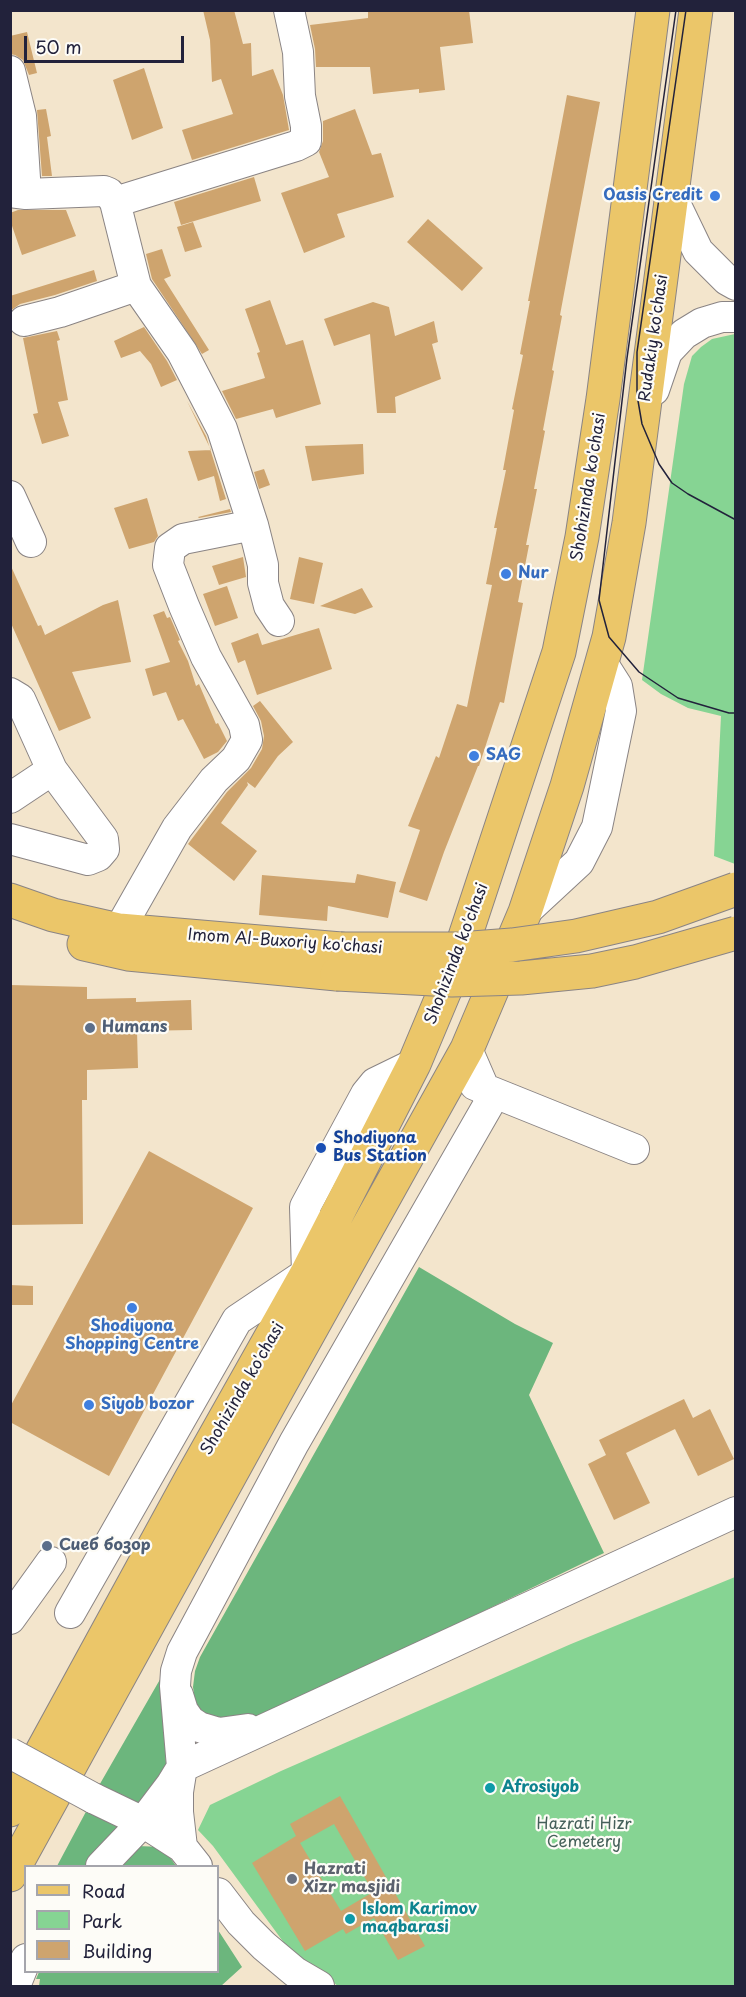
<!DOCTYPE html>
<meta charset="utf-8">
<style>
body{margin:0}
#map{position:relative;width:746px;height:1997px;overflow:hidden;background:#f3e5cc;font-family:"Playpen Sans",sans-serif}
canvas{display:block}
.frame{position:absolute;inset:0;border:12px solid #22223b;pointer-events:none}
.legend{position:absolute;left:24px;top:1865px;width:195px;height:108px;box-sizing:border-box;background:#fdfcf7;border:2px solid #a5a5ac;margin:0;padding:8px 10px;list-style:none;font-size:18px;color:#22223b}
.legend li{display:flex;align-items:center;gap:12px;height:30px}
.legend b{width:30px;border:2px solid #a5a5ac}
.scale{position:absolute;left:24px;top:36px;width:160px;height:27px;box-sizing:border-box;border:3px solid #22223b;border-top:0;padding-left:8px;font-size:18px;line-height:21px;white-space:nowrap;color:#22223b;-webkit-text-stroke:4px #fdfcf7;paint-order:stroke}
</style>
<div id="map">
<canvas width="746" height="1997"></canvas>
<div class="frame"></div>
<ul class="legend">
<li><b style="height:8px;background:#ebc669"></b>Road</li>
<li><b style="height:16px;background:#86d493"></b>Park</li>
<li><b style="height:16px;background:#cea46e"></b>Building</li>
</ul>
<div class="scale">50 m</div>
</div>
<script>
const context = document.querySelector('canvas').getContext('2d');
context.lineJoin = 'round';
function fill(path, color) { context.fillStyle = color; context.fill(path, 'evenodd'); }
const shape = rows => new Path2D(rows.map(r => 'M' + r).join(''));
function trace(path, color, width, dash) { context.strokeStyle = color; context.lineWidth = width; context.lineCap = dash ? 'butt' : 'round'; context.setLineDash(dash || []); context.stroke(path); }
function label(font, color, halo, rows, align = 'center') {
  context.font = font + ' "Playpen Sans",sans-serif'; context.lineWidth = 4.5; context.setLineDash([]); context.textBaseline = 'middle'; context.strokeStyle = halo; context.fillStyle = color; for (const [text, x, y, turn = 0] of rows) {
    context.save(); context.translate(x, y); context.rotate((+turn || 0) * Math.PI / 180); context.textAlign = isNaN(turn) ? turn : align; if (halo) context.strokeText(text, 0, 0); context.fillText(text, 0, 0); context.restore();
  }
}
fill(shape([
 [735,334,736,334,735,864,714,856,721,716,688,708,661,694,642,680,684,384,692,356,701,347,712,339],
 [735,1577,735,1986,338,1986,290,1951,213,1846,198,1830,210,1805,281,1771,571,1644]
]), '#86d493');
fill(shape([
 [419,1267,515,1324,553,1343,529,1395,604,1553,256,1721,241,1724,203,1714,195,1702,193,1687,195,1671,200,1657],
 [170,1662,163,1719,167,1778,140,1815,97,1789],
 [89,1806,127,1827,90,1866,57,1866],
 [137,1846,163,1847,176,1866,120,1866],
 [218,1930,242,1967,221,1986,39,1986,40,1979,36,1979,39,1972,218,1972]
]), '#6cb67d');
fill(shape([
 [203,10,234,10,243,44,251,43,252,76,273,69,283,95,289,130,192,160,182,130,233,114,221,79,212,82,210,40],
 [382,10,469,10,473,43,440,47,445,90,419,93,419,89,373,94,370,67,316,67,315,49,310,25,368,18,368,12],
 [27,32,37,73,29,75,23,60,15,55,10,54,10,36],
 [144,68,163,128,132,140,113,80],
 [567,95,600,102,560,315,562,316,552,370,554,371,543,430,545,431,534,489,537,489,526,545,529,545,518,602,523,603,504,703,500,702,479,766,478,766,444,852,427,901,399,892,420,830,408,826,436,756,439,758,457,704,467,707,492,585,486,584,497,528,494,528,506,470,503,470,514,410,512,409,523,355,520,354,530,301,528,301],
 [46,109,51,136,47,137,52,176,42,176,37,110],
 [355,109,372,155,381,153,394,197,337,214,345,237,304,253,281,193,329,177,319,152,323,141,323,121],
 [254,177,261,201,181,225,174,202],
 [18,210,66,210,76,236,22,255,10,220,10,213],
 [428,219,483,268,462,291,407,242],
 [193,222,202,247,185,252,177,227],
 [162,249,171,276,164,279,209,350,202,354,152,279,146,254],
 [94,270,97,281,55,295,20,304,10,311,10,296],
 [270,300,286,345,303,340,321,404,276,418,273,409,236,419,222,391,265,378,257,353,260,352,245,309],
 [373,302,389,307,395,336,434,321,438,342,432,344,441,379,395,397,396,413,377,413,370,334,334,346,324,319],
 [144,327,167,361,177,380,161,387,151,364,140,351,121,358,114,341],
 [57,331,60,340,57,341,68,400,58,402,69,436,42,444,33,414,38,413,23,338],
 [187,401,206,436,226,499,220,501,214,476,198,481,188,451,211,450],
 [363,444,364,474,312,481,305,446],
 [264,469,270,485,259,489,254,472],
 [147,498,158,536,154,542,129,549,114,508],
 [230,509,231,512,199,518,198,517],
 [243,557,246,577,219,585,212,566],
 [299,557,323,563,314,604,290,599],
 [10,564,38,626,41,625,45,635,103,605,118,600,131,662,72,672,91,718,59,731,10,621],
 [227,586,238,618,215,626,203,594],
 [362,588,373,607,355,614,320,606],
 [164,611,167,618,170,617,180,640,178,641,188,661,196,686,199,684,216,724,218,723,227,741,218,752,204,759,183,719,178,721,166,692,153,696,145,669,170,662,153,615],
 [319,628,332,669,257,695,245,660,238,663,231,643,258,633,262,645],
 [260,701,293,742,278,756,255,788,247,782,248,785,221,823,257,851,234,881,188,844,227,792,251,768,262,749,264,736,261,721,253,706],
 [357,874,396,882,388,918,328,906,327,921,259,915,262,875,355,883],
 [10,985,87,987,87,999,136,998,136,1002,191,1000,192,1030,137,1031,138,1068,87,1070,87,1100,82,1100,83,1224,10,1225],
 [149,1151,253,1208,109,1476,10,1422,10,1407],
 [10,1285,33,1286,33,1305,10,1305],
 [684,1399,693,1418,710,1409,734,1459,698,1476,675,1429,626,1453,650,1503,614,1520,588,1464,606,1455,599,1440],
 [340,1796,425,1946,398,1960,374,1918,346,1934,343,1929,305,1951,252,1863,296,1836,290,1824],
 [334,1824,373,1892,341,1911,300,1843]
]), '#cea46e');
const minor = shape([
 [10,71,21,116,26,194],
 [10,192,26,194,104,191,109,193,115,202,136,286,182,352,222,429,253,525,183,539,170,548,168,565,184,606,206,657,244,725,247,740,236,759,214,780,177,828,119,930],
 [672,197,698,251,727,280,736,285],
 [115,202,296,146,306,141,306,126,300,96,298,52,289,10],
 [24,321,60,312,136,286],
 [654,390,667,352,684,334,702,323,722,317,736,317],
 [10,496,31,542],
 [253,525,263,565,263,583,269,606,279,621],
 [10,693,20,699,52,770,103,839,104,849,98,856,88,860,10,839],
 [10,798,52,770],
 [525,912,579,862,597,827,621,711,617,686,603,664],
 [475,1085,634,1149],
 [70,1613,237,1320,307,1273,305,1207,366,1094,375,1083,414,1064],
 [10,1619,51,1562],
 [178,1695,183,1711,190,1721,199,1727,219,1733,248,1729],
 [93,1798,143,1822,182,1847,197,1866],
 [182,1847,178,1812,178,1792,182,1767,175,1686,176,1671,182,1652,294,1443,490,1102,467,1049],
 [101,1866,143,1822,171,1785,182,1767,736,1512],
 [218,1893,241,1923,264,1946,295,1972,319,1986],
 [15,1986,26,1959]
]);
const major = shape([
 [10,900,53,915,119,930,341,949],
 [84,944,128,954,337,974],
 [10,1810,191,1479,307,1273,414,1064,456,964,559,652,582,537,603,399,653,10],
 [10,1875,277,1390,467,1049,525,912,567,786,609,637,629,523,696,10]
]);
trace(minor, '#8a8484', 32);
trace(major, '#8a8484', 35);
trace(minor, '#fff', 30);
trace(major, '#ebc669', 33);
trace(shape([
 [676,10,627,358,599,600,609,637,639,672,678,698,729,713,736,713],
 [686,10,637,352,637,395,642,424,659,464,672,483,688,494,736,520]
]), '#22223b', 1.5);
const minorBridge = shape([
 [10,1753,93,1798]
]);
const majorBridge = shape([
 [341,949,459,949,512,945,576,936,658,917,736,889],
 [337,974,452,980,521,978,592,971,635,962,736,933]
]);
trace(minorBridge, '#8a8484', 32, []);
trace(majorBridge, '#8a8484', 35, []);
trace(minorBridge, '#fff', 30);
trace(majorBridge, '#ebc669', 33);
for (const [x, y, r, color] of [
 [715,196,6,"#3f7fe0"],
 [506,574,6,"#3f7fe0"],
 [474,756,6,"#3f7fe0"],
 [90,1028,6,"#5c6f8a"],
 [321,1148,6,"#1a4fb4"],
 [132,1308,6,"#3f7fe0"],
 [89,1405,6,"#3f7fe0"],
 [47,1546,6,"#5c6f8a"],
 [490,1788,6,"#0f9aa8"],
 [292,1879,6,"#6b7280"],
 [350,1919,6,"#0f9aa8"]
]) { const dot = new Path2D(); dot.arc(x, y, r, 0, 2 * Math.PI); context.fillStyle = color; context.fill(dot); trace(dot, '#fdfcf7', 2); }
label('bold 16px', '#366cbe', '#fdfcf7', [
 ["Oasis Credit",703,196,"right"],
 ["Nur",518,574],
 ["SAG",486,756],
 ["Shodiyona",132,1327,"center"],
 ["Shopping Centre",132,1345,"center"],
 ["Siyob bozor",101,1405]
], 'left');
label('16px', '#22223b', '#fdfcf7', [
 ["Rudakiy ko'chasi",654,338,-82],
 ["Shohizinda ko'chasi",589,487,-81],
 ["Imom Al-Buxoriy ko'chasi",285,942,4],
 ["Shohizinda ko'chasi",457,954,-69],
 ["Shohizinda ko'chasi",243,1389,-60]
]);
label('bold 16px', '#4e5e75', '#fdfcf7', [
 ["Humans",102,1028],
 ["Сиеб бозор",59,1546]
], 'left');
label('bold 16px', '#164399', '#fdfcf7', [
 ["Shodiyona",333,1139],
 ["Bus Station",333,1157]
], 'left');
label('bold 16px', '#0d838f', '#fdfcf7', [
 ["Afrosiyob",502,1788],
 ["Islom Karimov",362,1910],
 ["maqbarasi",362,1928]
], 'left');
label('16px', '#45605a', '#fdfcf7', [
 ["Hazrati Hizr",584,1825],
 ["Cemetery",584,1843]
]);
label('bold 16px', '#5b616d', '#fdfcf7', [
 ["Hazrati",304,1870],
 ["Xizr masjidi",304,1888]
], 'left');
</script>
